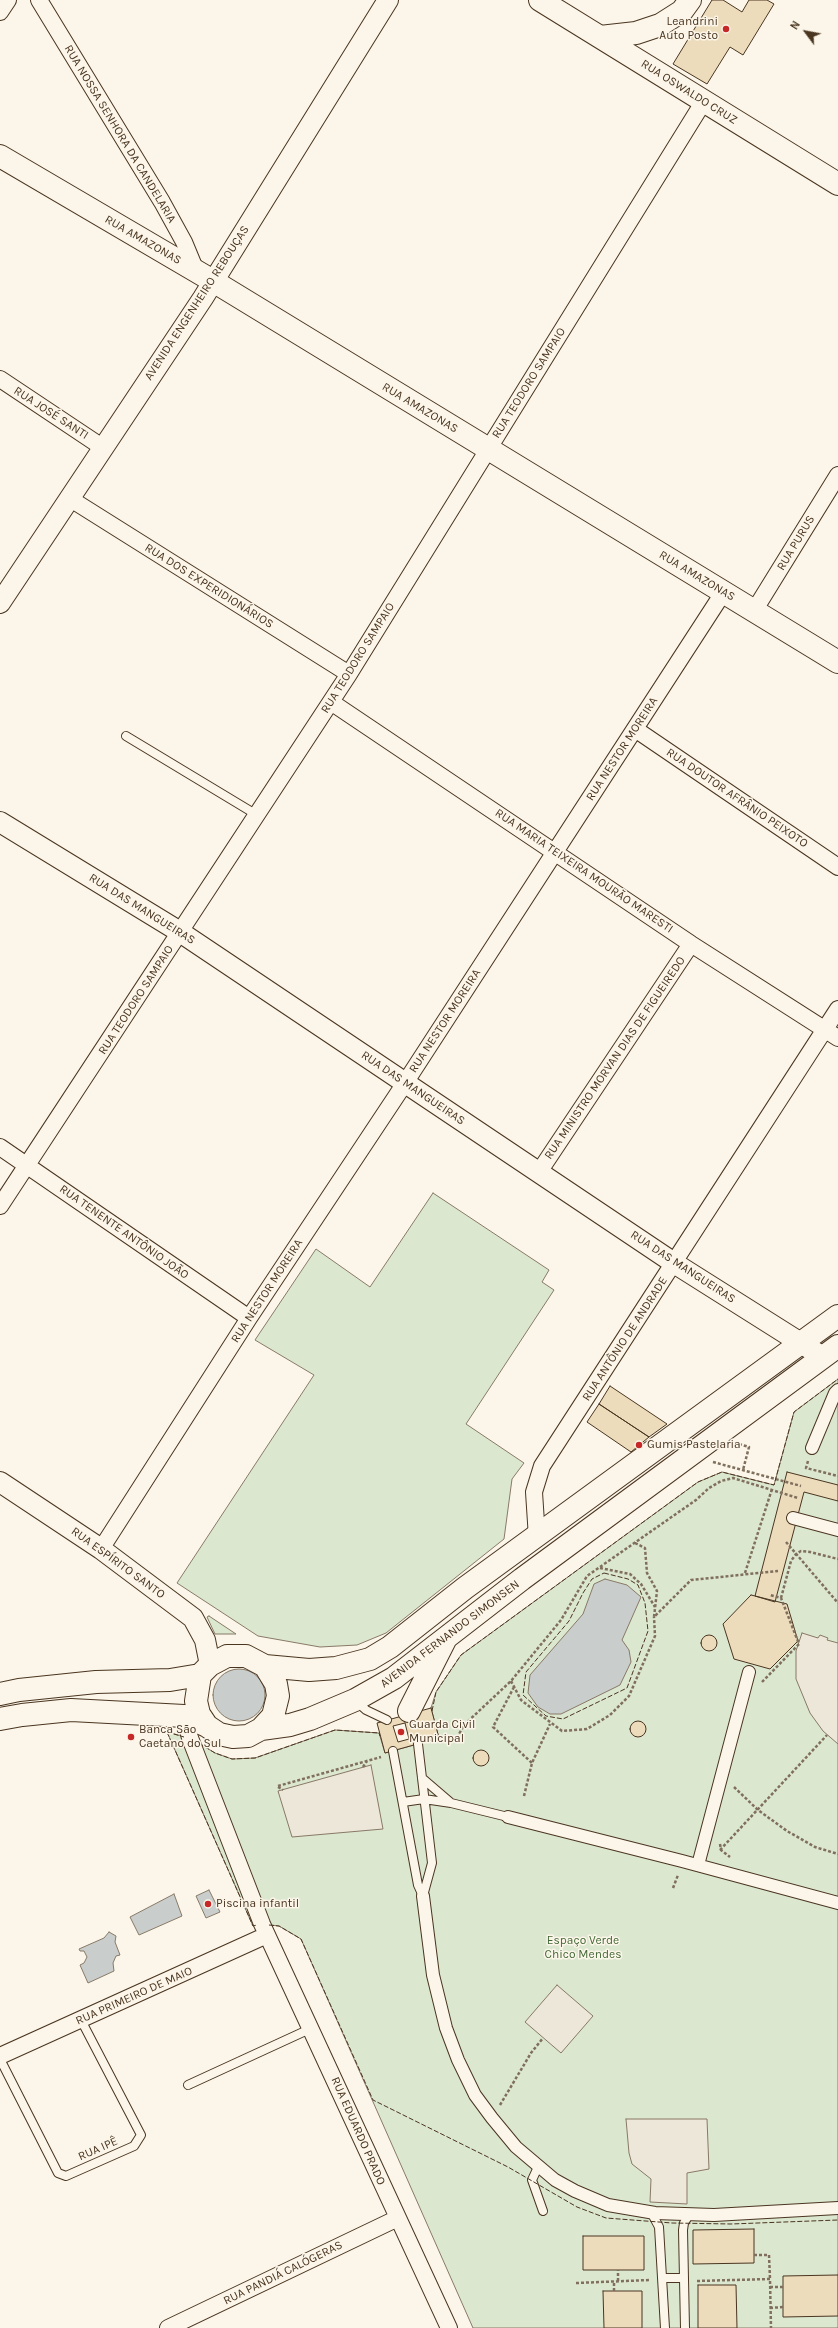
<!DOCTYPE html>
<meta charset="utf-8">
<style>
body{margin:0}
#map{position:relative;width:838px;height:2328px;overflow:hidden;background:#fbf6e9;font-family:Karla,sans-serif}
canvas{display:block}
.north{position:absolute;left:786px;top:12px;width:40px;height:40px;-webkit-text-stroke:3px #fbf6e9;paint-order:stroke;rotate:302deg;font-size:11px;font-weight:700;line-height:16px;text-align:center;color:#4a3520}
.north::after{content:'';display:block;margin:auto;width:14px;height:18px;background:#4a3520;clip-path:polygon(50% 0,100% 100%,50% 72%,0 100%)}
</style>
<div id="map">
<canvas width="838" height="2328"></canvas>
<div class="north">N</div>
</div>
<script>
const context = document.querySelector('canvas').getContext('2d');
context.lineJoin = 'round';
function fill(path, color) { context.fillStyle = color; context.fill(path, 'evenodd'); }
const shape = rows => new Path2D(rows.map(r => 'M' + r).join(''));
function trace(path, color, width, dash) { context.strokeStyle = color; context.lineWidth = width; context.lineCap = dash ? 'butt' : 'round'; context.setLineDash(dash || []); context.stroke(path); }
function label(font, color, halo, rows, align = 'center') {
  context.font = font + ' Karla,sans-serif'; context.lineWidth = 3; context.setLineDash([]); context.textBaseline = 'middle'; context.strokeStyle = halo; context.fillStyle = color; for (const [text, x, y, turn = 0] of rows) {
    context.save(); context.translate(x, y); context.rotate((+turn || 0) * Math.PI / 180); context.textAlign = isNaN(turn) ? turn : align; if (halo) context.strokeText(text, 0, 0); context.fillText(text, 0, 0); context.restore();
  }
}
const green = shape([
 [433,1193,549,1270,542,1282,554,1290,466,1424,524,1463,512,1479,504,1539,386,1633,357,1645,320,1647,258,1636,177,1583,314,1375,255,1340,316,1249,370,1287,433,1193],
 [838,1379,838,2328,473,2328,301,1939,279,1926,262,1924,253,1926,167,1732,190,1738,215,1753,232,1759,255,1758,335,1730,379,1733,385,1753,439,1738,431,1708,436,1692,461,1655,698,1482,722,1472,774,1485,794,1412,838,1379],
 [209,1616,236,1634,215,1634,207,1617,209,1616]
]);
fill(green, '#dce7d0');
trace(green, '#887966', 1);
const parking = shape([
 [802,1633,818,1638,820,1635,828,1638,827,1640,838,1643,838,1744,823,1731,810,1713,796,1679,796,1651,802,1633],
 [371,1765,383,1829,292,1837,278,1791,371,1765],
 [557,1985,593,2016,561,2053,525,2022,557,1985],
 [626,2119,707,2119,709,2169,687,2173,687,2204,650,2202,651,2179,632,2164,629,2153,626,2119]
]);
fill(parking, '#ede7d9');
trace(parking, '#887966', 1);
const water = shape([
 [605,1579,627,1585,641,1597,622,1640,629,1650,631,1662,620,1685,561,1714,550,1714,538,1707,528,1693,530,1675,583,1614,594,1584,605,1579],
 '213 1695a26 26 0 1 1 52 0a26 26 0 1 1-52 0Z',
 [209,1890,220,1912,206,1918,196,1896,209,1890],
 [174,1894,182,1916,139,1935,130,1917,174,1894],
 [109,1932,116,1936,115,1942,120,1955,116,1956,113,1963,114,1971,88,1983,80,1965,84,1963,87,1957,84,1951,80,1951,79,1949,104,1938,109,1932]
]);
fill(water, '#c9cecd');
trace(water, '#887966', 1);
const building = shape([
 [712,0,723,0,742,12,749,0,767,0,774,4,743,55,730,47,707,84,673,64,712,0],
 [610,1386,667,1424,649,1437,599,1404,610,1386],
 [599,1404,649,1437,631,1452,587,1422,599,1404],
 [787,1472,838,1485,838,1501,804,1492,775,1602,755,1596,787,1472],
 [751,1595,787,1604,798,1641,770,1669,734,1659,723,1624,751,1595],
 '701 1643a8 8 0 1 1 16 0a8 8 0 1 1-16 0Z',
 [431,1708,439,1738,385,1753,377,1723,431,1708],
 '630 1729a8 8 0 1 1 16 0a8 8 0 1 1-16 0Z',
 [405,1723,409,1739,398,1742,393,1726,405,1723],
 '473 1758a8 8 0 1 1 16 0a8 8 0 1 1-16 0Z',
 [754,2229,754,2263,693,2264,693,2230,754,2229],
 [583,2236,644,2236,644,2270,583,2270,583,2236],
 [838,2275,838,2316,783,2317,783,2276,838,2275],
 [698,2285,736,2285,737,2328,698,2328,698,2285],
 [603,2291,642,2291,642,2328,604,2328,603,2291]
]);
fill(building, '#ecdcbc');
trace(building, '#4a3520', 1);
const service = shape([
 [126,736,257,815],
 [356,1701,366,1710,387,1720],
 [418,1744,432,1863,423,1896],
 [393,1751,418,1885,423,1896],
 [422,1778,450,1802],
 [403,1802,424,1799,451,1803,508,1817],
 [0,2059,58,2173,66,2176,134,2146,141,2135,81,2020],
 [188,2085,312,2028],
 [538,2167,532,2180,543,2211],
 [651,2212,659,2227,665,2328],
 [663,2278,683,2278],
 [685,2328,683,2230,684,2223,689,2215]
]);
const pedestrian = shape([
 [812,1448,835,1393,838,1390],
 [793,1518,838,1530],
 [508,1817,682,1861,838,1903],
 [698,1865,749,1672],
 [423,1896,433,1975,446,2028,458,2060,475,2095,492,2118,516,2147,555,2180,575,2191,608,2205,655,2213,714,2215,838,2208]
]);
const minor = shape([
 [39,0,162,202,184,242,196,271],
 [0,12,8,0],
 [0,379,102,447],
 [69,498,349,674],
 [754,611,838,475],
 [331,702,691,944,838,1038],
 [635,729,838,867],
 [0,1147,249,1318],
 [539,1172,691,944],
 [0,1206,349,674,704,101],
 [537,1538,534,1492,542,1466,838,1009],
 [101,1549,249,1318,405,1083,723,593],
 [184,1716,190,1738,262,1924,449,2328],
 [0,2056,267,1935],
 [168,2328,398,2218]
]);
const tertiary = shape([
 [0,603,203,298,388,0],
 [0,822,180,932,674,1263,823,1357],
 [0,1482,101,1549,193,1618,205,1640,210,1665]
]);
const secondary = shape([
 [540,0,838,184],
 [600,37,636,33,660,25,682,11,690,0],
 [0,156,213,281,838,662],
 [265,1666,309,1670,336,1668,370,1659,390,1647,465,1588,838,1316],
 [200,1675,196,1701,199,1714,207,1726],
 [0,1694,19,1690,96,1682,170,1680,200,1675,210,1665,227,1656,246,1656,265,1666,276,1684,278,1696,273,1716,261,1729],
 [409,1711,445,1640],
 [0,1719,22,1715,71,1710,184,1716,207,1726,219,1734,233,1737,248,1736,261,1729,290,1725,310,1719,355,1700,394,1678,522,1579,838,1346]
]);
trace(service, '#4a3520', 10);
trace(pedestrian, '#4a3520', 14);
trace(minor, '#4a3520', 18);
trace(tertiary, '#4a3520', 22);
trace(secondary, '#4a3520', 24);
trace(shape([
 [739,1444,749,1447,743,1470],
 [808,1461,806,1468,838,1476],
 [713,1462,801,1486],
 [786,1542,838,1603],
 [635,1543,645,1548,647,1573,657,1591,654,1617,691,1580,778,1571],
 [600,1568,630,1574,641,1584,655,1607],
 [745,1573,772,1489],
 [781,1598,791,1561,796,1554,801,1551,810,1552,838,1559],
 [511,1681,521,1700,562,1731,587,1729,610,1715,629,1696,655,1636,654,1617],
 [762,1682,799,1644,781,1598,770,1595],
 [514,1687,493,1727,532,1763],
 [457,1738,464,1725,511,1681,561,1620,587,1576,696,1500,709,1488,721,1481,733,1478,798,1498],
 [363,1767,367,1761],
 [278,1786,381,1757],
 [278,1787,283,1790],
 [734,1787,758,1810,787,1831,815,1847,838,1854],
 [524,1796,532,1763,550,1724],
 [720,1844,721,1850,730,1857],
 [720,1850,827,1735],
 [673,1888,678,1875],
 [500,2105,531,2053,543,2038],
 [754,2255,769,2255,770,2279],
 [618,2281,618,2270],
 [697,2281,770,2279,771,2328],
 [576,2283,650,2280],
 [770,2287,783,2287],
 [614,2291,614,2281],
 [770,2308,783,2307]
]), '#7f6f5c', 2.5, [3, 2]);
trace(service, '#fbf6e9', 8);
trace(pedestrian, '#fbf6e9', 12);
trace(minor, '#fbf6e9', 16);
trace(tertiary, '#fbf6e9', 20);
trace(secondary, '#fbf6e9', 22);
trace(shape([
 [604,1573,628,1579,638,1585,645,1603,648,1631,627,1688,563,1719,546,1716,523,1695,526,1672,569,1621,583,1593,592,1579,604,1573],
 [432,1711,436,1692,461,1655,698,1482,722,1472,774,1485,794,1412,838,1379],
 [167,1732,253,1926,257,1925],
 [167,1732,184,1737],
 [199,1743,215,1753,232,1759,255,1758,335,1730,379,1733,380,1736],
 [269,1925,279,1926,301,1939,373,2100,508,2167,577,2207,606,2218,672,2223,731,2224,838,2220]
]), '#4a3520', 1, [5, 2]);
for (const [x, y, r, color] of [
 [726,29,4,"#c62828"],
 [639,1445,4,"#c62828"],
 [401,1732,4,"#c62828"],
 [131,1737,4,"#c62828"],
 [208,1904,4,"#c62828"]
]) { const dot = new Path2D(); dot.arc(x, y, r, 0, 2 * Math.PI); context.fillStyle = color; context.fill(dot); trace(dot, '#fbf6e9', 1.5); }
label('12px', '#4a3520', '#fbf6e9', [
 ["Leandrini",718,22,"right"],
 ["Auto Posto",718,36,"right"],
 ["Gumis Pastelaria",647,1445],
 ["Guarda Civil",409,1725],
 ["Municipal",409,1739],
 ["Banca São",139,1730],
 ["Caetano do Sul",139,1744],
 ["Piscina infantil",216,1904]
], 'left');
label('12px', '#4a3520', '#fbf6e9', [
 ["RUA OSWALDO CRUZ",689,92,32],
 ["RUA NOSSA SENHORA DA CANDELARIA",120,134,59],
 ["RUA AMAZONAS",143,240,30],
 ["AVENIDA ENGENHEIRO REBOUÇAS",197,303,-57],
 ["RUA TEODORO SAMPAIO",529,383,-58],
 ["RUA AMAZONAS",420,408,31],
 ["RUA JOSÉ SANTI",51,413,33],
 ["RUA PURUS",796,543,-59],
 ["RUA AMAZONAS",697,576,31],
 ["RUA DOS EXPERIDIONÁRIOS",209,586,32],
 ["RUA TEODORO SAMPAIO",358,658,-58],
 ["RUA NESTOR MOREIRA",622,749,-57],
 ["RUA DOUTOR AFRÂNIO PEIXOTO",737,798,34],
 ["RUA MARIA TEIXEIRA MOURÃO MARESTI",584,871,34],
 ["RUA DAS MANGUEIRAS",142,909,32],
 ["RUA TEODORO SAMPAIO",136,1000,-57],
 ["RUA NESTOR MOREIRA",445,1021,-57],
 ["RUA MINISTRO MORVAN DIAS DE FIGUEIREDO",615,1058,-56],
 ["RUA DAS MANGUEIRAS",413,1088,34],
 ["RUA TENENTE ANTÔNIO JOÃO",124,1232,35],
 ["RUA DAS MANGUEIRAS",683,1267,33],
 ["RUA NESTOR MOREIRA",267,1291,-57],
 ["RUA ANTÔNIO DE ANDRADE",625,1339,-57],
 ["RUA ESPÍRITO SANTO",118,1563,36],
 ["AVENIDA FERNANDO SIMONSEN",450,1634,-37],
 ["RUA PRIMEIRO DE MAIO",134,1996,-24],
 ["RUA EDUARDO PRADO",358,2131,66],
 ["RUA IPÊ",98,2149,-24],
 ["RUA PANDIÁ CALÓGERAS",283,2273,-26]
]);
label('12px', '#436837', '#fbf6e9', [
 ["Espaço Verde",583,1941],
 ["Chico Mendes",583,1955]
]);
</script>
